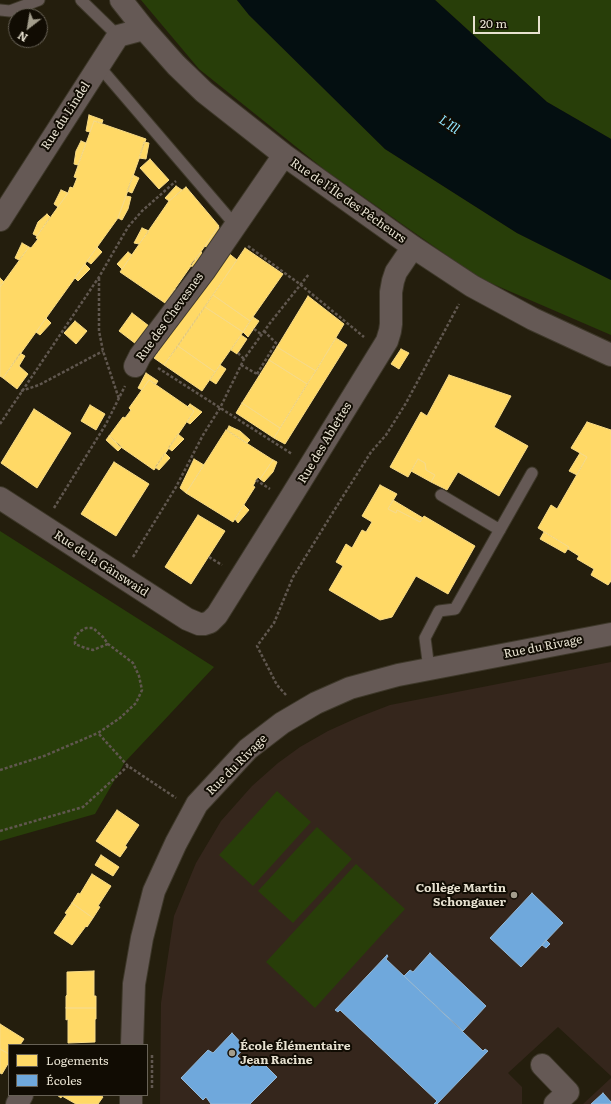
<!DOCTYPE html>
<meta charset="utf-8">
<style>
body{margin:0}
#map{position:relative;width:611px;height:1104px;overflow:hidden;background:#241e0d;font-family:Literata,serif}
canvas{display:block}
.legend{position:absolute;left:8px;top:1044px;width:140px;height:52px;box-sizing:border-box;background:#110c03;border:1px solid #676155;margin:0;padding:5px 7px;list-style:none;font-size:12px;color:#e7e1d0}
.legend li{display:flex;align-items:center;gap:8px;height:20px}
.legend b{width:20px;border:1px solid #676155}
.north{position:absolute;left:8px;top:8px;width:40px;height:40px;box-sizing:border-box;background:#110c03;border:1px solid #676155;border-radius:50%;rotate:211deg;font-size:11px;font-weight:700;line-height:16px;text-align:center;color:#e7e1d0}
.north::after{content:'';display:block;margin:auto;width:14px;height:18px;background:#a39d8c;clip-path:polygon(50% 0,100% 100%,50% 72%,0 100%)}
.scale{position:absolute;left:473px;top:16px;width:67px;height:18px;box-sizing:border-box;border:2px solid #e7e1d0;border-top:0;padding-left:5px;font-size:12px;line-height:14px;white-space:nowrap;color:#e7e1d0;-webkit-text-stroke:3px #110c03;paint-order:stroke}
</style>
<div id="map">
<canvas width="611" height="1104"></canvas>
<ul class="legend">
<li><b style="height:11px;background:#ffd966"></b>Logements</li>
<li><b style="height:11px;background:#6fa8dc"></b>Écoles</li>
</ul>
<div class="north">N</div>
<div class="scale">20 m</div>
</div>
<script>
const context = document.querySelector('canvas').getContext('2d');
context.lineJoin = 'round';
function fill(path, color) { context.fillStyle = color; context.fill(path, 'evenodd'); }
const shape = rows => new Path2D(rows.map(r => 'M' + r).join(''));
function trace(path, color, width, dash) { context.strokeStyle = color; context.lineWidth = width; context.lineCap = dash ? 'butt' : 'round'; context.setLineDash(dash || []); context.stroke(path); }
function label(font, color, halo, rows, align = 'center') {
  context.font = font + ' Literata,serif'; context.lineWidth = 4; context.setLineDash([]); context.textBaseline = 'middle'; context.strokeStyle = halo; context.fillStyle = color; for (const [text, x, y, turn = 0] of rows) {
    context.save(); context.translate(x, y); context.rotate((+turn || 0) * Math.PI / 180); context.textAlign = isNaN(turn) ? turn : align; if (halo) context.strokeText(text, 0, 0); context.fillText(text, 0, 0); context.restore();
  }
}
fill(shape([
 [611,662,611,1076,558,1027,508,1073,522,1087,522,1104,160,1104,161,1003,174,916,196,863,221,821,252,786,278,763,300,747,328,731,359,717,390,705],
 [611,1078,611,1104,583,1104]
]), '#35261c');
fill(shape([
 [141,0,237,0,249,15,385,149,517,233,611,280,611,335,479,278,325,170,199,69],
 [435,0,611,0,611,139,547,102],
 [0,531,214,667,125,762,95,814,0,841],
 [277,791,311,822,253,886,219,855],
 [317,827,352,859,293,923,258,891],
 [356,864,405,909,315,1008,266,962]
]), '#283e09');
fill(shape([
 [237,0,435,0,547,102,611,139,611,280,517,233,385,149,249,15]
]), '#040f11');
const homes = shape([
 [89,115,103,120,102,123,94,121,90,132,86,131,89,115],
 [94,121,146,139,126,196,118,218,3,378,0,376,0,287,29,247,31,248,38,239,36,238,37,236,68,193,70,187,73,188,77,178,74,177,94,121],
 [81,141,86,143,78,165,74,164,76,151,81,141],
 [144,142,149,143,146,159,139,158,144,142],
 [150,159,169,180,159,189,140,168,150,159],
 [133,175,139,178,132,193,127,191,133,175],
 [176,186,182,190,169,201,165,198,176,186],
 [186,187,219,226,165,303,120,272,169,201,186,187],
 [61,190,68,193,58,207,54,204,61,190],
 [126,196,131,197,128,209,122,220,118,218,126,196],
 [47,214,50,217,37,236,33,234,38,222,47,214],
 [218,227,222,230,208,249,205,246,218,227],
 [142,228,149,231,139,244,134,243,142,228],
 [22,243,29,247,19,260,15,258,22,243],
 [97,247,102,252,91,264,87,261,97,247],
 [245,248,283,274,250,321,213,295,245,248],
 [128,252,132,255,122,269,117,264,128,252],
 [201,252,205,256,195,269,190,265,201,252],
 [227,252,237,260,164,365,154,358,227,252],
 [85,264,90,269,78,281,75,278,85,264],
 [0,278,4,282,0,287,0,278],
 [176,289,179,292,169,305,165,303,176,289],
 [213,295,250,321,243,332,205,307,213,295],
 [308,296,344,324,316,371,277,347,308,296],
 [205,307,243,332,215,372,178,346,205,307],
 [132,313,149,326,136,344,119,331,132,313],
 [253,317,259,321,248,337,243,332,253,317],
 [46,318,51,323,40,335,36,332,46,318],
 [75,321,87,331,76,344,64,333,75,321],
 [241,335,247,339,237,354,231,350,241,335],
 [336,338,347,345,285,444,274,438,336,338],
 [178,346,215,372,202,391,164,365,178,346],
 [277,347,316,371,307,384,269,360,277,347],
 [401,349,409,353,399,369,391,364,401,349],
 [20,353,25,356,19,366,28,374,17,389,3,378,20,353],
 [269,360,307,384,280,428,242,403,269,360],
 [220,365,226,369,216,384,210,380,220,365],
 [146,373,158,381,156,384,149,380,142,390,138,388,146,373],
 [449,375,511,396,494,427,528,446,499,496,458,472,447,490,431,482,435,475,426,470,425,463,418,459,408,477,390,467,421,412,427,416,449,375],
 [149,380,194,411,154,470,118,445,109,436,123,417,125,418,131,410,129,408,149,380],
 [242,403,280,428,274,438,236,413,242,403],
 [190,404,202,412,190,424,187,422,194,411,188,406,190,404],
 [90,405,105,414,96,430,81,421,90,405],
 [34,409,71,433,37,488,1,463,34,409],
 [587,422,611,430,611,581,608,585,591,575,594,569,577,559,579,556,568,549,569,547,538,528,551,505,557,509,587,457,571,448,587,422],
 [229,426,240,431,250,440,247,443,227,430,229,426],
 [226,430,273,460,260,479,258,477,256,480,253,486,255,487,233,522,186,493,226,430],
 [178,434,184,439,172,451,168,448,178,434],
 [109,436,122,447,118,451,106,440,109,436],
 [165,453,170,458,159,470,155,467,165,453],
 [580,453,587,457,577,475,569,471,580,453],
 [194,459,204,465,186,493,180,488,194,459],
 [418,459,425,463,426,470,435,475,431,482,411,471,418,459],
 [273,460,277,462,273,472,264,482,260,479,273,460],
 [114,462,149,484,116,536,81,514,114,462],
 [380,485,397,494,388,509,396,513,397,510,420,522,424,516,475,546,448,594,416,576,392,617,380,620,329,590,343,566,336,562,346,544,352,548,362,530,366,532,372,522,362,516,380,485],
 [393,500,423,518,420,522,397,510,396,513,388,509,393,500],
 [244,505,249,510,238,523,235,519,244,505],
 [198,515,225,531,191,584,165,567,198,515],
 [544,532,569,547,565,553,540,539,544,532],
 [117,810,139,825,125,846,127,847,120,857,96,841,117,810],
 [101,855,119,867,113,876,95,865,101,855],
 [92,874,111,886,98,906,100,907,93,918,72,903,78,893,80,894,92,874],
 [72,903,93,918,87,927,86,926,72,945,54,933,67,914,65,913,72,903],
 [94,971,94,996,96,996,96,1008,66,1008,66,996,67,995,67,972,94,971],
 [66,1008,96,1008,96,1019,95,1019,95,1042,68,1043,68,1019,66,1020,66,1008],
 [0,1024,24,1039,20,1045,9,1045,9,1054,0,1049,0,1024],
 [0,1049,9,1054,9,1062,2,1074,0,1073,0,1049],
 [57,1095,100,1095,103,1097,98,1104,76,1104,62,1096,61,1098,57,1095]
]);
fill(homes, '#ffd966');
trace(homes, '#f8db86', 1);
const schools = shape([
 [532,893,563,923,521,967,490,938,532,893],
 [546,940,550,944,546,948,542,945,546,940],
 [430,953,486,1006,463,1031,404,976,410,970,413,972,430,953],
 [387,955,388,956,386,959,483,1051,485,1049,488,1051,437,1104,434,1104,437,1101,340,1010,338,1012,335,1010,387,955],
 [232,1033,245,1047,237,1056,250,1068,259,1059,277,1077,250,1104,211,1104,206,1097,203,1100,181,1078,208,1050,213,1053,232,1033],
 [603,1093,611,1102,611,1104,591,1104,603,1093]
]);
fill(schools, '#6fa8dc');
trace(schools, '#93b9d8', 1);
const service = shape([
 [81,0,118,36],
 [0,10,10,11,39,0],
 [98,65,235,225],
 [441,495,500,530],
 [429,669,425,638,439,611,455,609,532,473]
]);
const minor = shape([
 [121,0,144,29,176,65,204,92,284,155,333,190,413,247,472,286,533,319,611,355],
 [0,220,118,36,144,29],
 [135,366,140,356,205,270,284,155],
 [0,498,187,619,199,624,204,624,210,622,217,615,289,500,387,341,390,331,391,324,391,292,393,281,396,272,413,247],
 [132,1045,134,984,142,938,154,891,176,843,197,804,248,749,282,723,316,703,350,688,398,675,611,634],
 [542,1065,568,1092,555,1104],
 [17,1104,22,1095],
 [131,1104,131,1095]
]);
trace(service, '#3e382a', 13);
trace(minor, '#3e382a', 24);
trace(shape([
 [248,246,301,285,364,337],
 [99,278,99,331,103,351,119,399],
 [254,329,261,334],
 [264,331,278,345],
 [238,353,244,359],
 [241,365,259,375],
 [158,368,292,454],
 [257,374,276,343],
 [21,391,39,385,103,351],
 [0,424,99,277,128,227,142,211,176,181],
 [256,480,270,489],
 [54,508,106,424,125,386],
 [133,557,176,487,203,435,220,408,244,359,270,323,309,274],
 [209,557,222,565],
 [108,644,93,650,85,648,75,644,75,638,79,632,86,628,93,628,103,637,108,644,133,663,139,676,142,690,136,703,120,718,98,733,128,766,176,798],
 [286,695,277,685,257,646,274,623,293,577,340,501,371,452,386,435,406,403,459,304],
 [0,770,44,756,98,733],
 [0,831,83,807,128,766],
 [152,1088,152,1055]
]), '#60574f', 2.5, [3, 2]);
trace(service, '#655955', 11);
trace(minor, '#655955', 22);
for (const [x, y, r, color] of [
 [514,895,4,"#a39d8c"],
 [232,1053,4,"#a39d8c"]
]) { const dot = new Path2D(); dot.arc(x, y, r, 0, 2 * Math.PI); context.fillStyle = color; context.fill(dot); trace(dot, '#110c03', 1.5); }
label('12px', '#e7e1d0', '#110c03', [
 ["Rue du Lindel",66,116,-57],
 ["Rue de l'Île des Pêcheurs",348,201,35],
 ["Rue des Chevesnes",170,317,-54],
 ["Rue des Ablettes",325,443,-59],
 ["Rue de la Gänswaid",101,564,33],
 ["Rue du Rivage",543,647,-11],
 ["Rue du Rivage",237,765,-45]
]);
label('bold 12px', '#e7e1d0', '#110c03', [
 ["Collège Martin",506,888],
 ["Schongauer",506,902],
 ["École Élémentaire",240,1046,"left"],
 ["Jean Racine",240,1060,"left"]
], 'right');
label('italic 13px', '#91e5fe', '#110c03', [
 ["L'Ill",449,125,36]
]);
</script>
